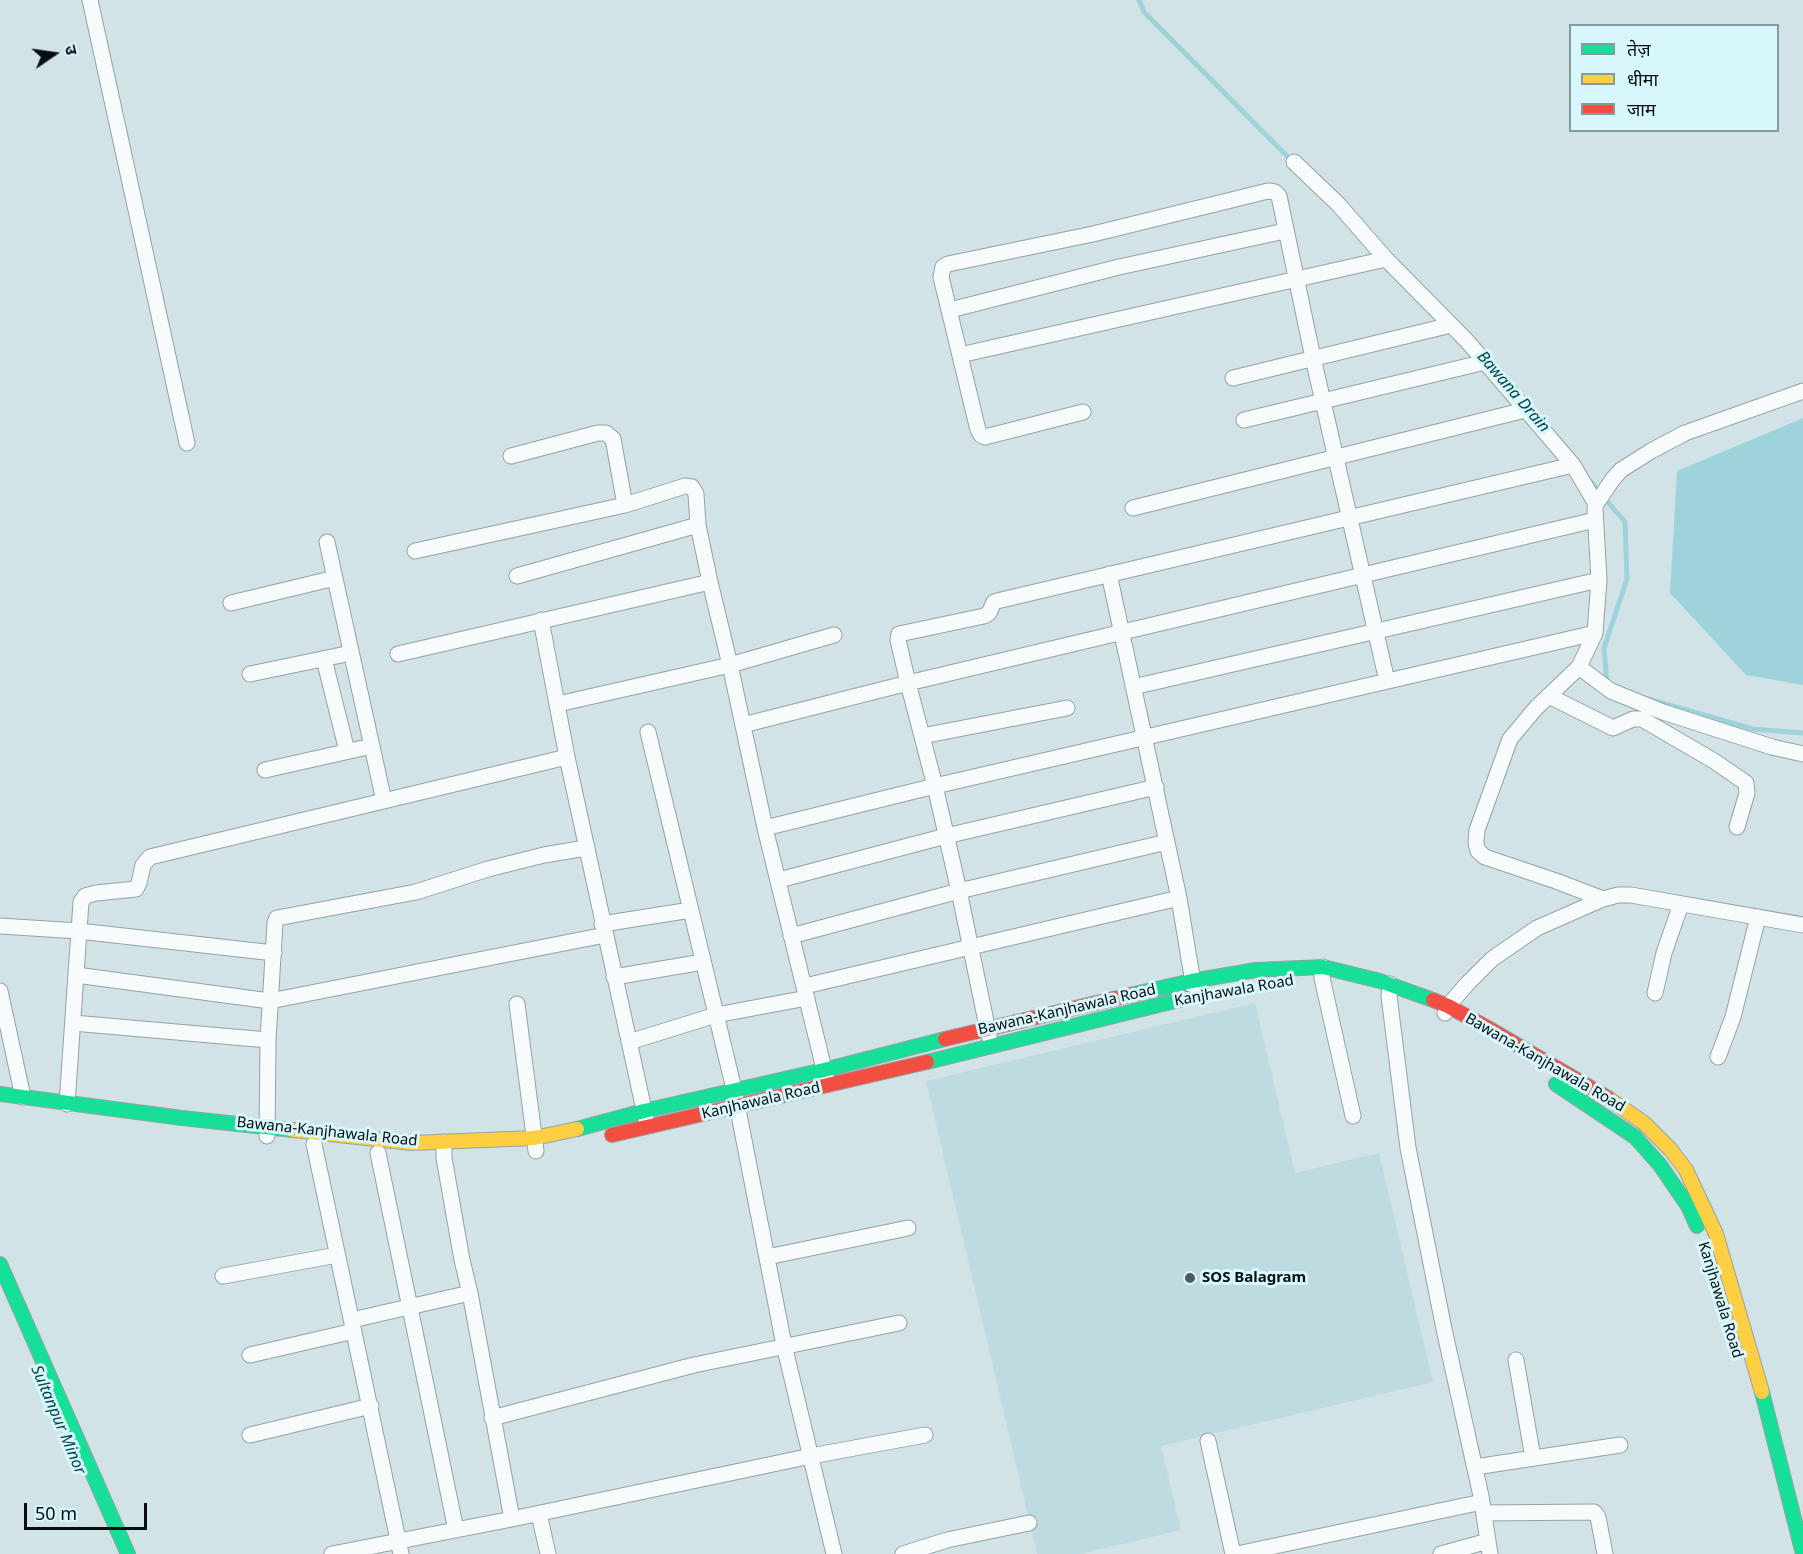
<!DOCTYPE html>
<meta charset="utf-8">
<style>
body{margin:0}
#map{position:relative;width:1803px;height:1554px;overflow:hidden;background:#d2e3e7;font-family:"Noto Sans","Noto Sans Devanagari",sans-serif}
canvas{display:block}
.legend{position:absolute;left:1569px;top:24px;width:210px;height:108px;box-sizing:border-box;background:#d7f7fc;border:2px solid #839a9e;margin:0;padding:8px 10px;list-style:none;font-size:18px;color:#050f11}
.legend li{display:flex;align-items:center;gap:12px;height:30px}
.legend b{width:30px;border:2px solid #839a9e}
.north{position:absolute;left:24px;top:24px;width:60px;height:60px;-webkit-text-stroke:4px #d7f7fc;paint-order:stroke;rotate:77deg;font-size:16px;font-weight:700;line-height:24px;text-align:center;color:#050f11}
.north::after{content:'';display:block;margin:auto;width:21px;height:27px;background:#050f11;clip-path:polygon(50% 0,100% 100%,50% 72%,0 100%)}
.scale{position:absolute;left:24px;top:1503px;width:123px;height:27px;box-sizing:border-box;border:3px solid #050f11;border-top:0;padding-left:8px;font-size:18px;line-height:21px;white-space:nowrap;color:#050f11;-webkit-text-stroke:4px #d7f7fc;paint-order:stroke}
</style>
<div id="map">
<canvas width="1803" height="1554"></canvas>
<ul class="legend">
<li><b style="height:8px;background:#16e098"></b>तेज़</li>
<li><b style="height:8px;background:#ffcf43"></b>धीमा</li>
<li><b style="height:8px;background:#f24e42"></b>जाम</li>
</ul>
<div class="north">उ</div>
<div class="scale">50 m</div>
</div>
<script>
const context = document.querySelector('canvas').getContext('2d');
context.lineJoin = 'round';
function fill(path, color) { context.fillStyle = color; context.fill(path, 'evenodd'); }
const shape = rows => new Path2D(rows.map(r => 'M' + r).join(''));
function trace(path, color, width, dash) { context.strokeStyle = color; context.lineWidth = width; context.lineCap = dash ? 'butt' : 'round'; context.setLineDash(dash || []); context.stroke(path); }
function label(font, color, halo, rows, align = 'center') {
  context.font = font + ' "Noto Sans",sans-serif'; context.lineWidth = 6; context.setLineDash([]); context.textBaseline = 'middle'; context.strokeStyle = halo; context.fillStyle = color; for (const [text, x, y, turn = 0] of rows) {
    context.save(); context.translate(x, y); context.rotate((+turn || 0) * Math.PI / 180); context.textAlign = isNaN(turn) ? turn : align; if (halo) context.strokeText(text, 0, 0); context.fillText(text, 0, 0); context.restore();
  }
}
fill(shape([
 [1255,1003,1295,1173,1379,1153,1433,1382,1161,1446,1181,1530,1080,1554,1037,1554,926,1081]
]), '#bddbe0');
fill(shape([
 [1803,418,1803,685,1746,675,1670,593,1677,471]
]), '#9ed3dc');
trace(shape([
 [1139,0,1144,12,1292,161],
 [1591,482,1625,522,1627,579,1604,648,1607,684],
 [1648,699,1753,729,1803,733]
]), '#9ed3dc', 5);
const street = shape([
 [90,0,187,443],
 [1294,162,1338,204,1386,259,1467,341,1573,465,1596,504],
 [950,310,1119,267,1285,231],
 [960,355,1386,259],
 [1233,378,1451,325],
 [1083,412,985,437,981,435,978,430,941,277,943,267,948,264,1093,234,1268,191,1275,192,1279,196,1313,358,1387,681],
 [1244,420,1485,362],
 [511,456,598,433,606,433,613,439,625,505],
 [1133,508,1525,410],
 [327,542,384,801],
 [415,551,625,505,685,486,692,487,696,494,698,525,710,582,730,665,765,828,826,1077],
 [1109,574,1179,898,1194,989],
 [517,576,698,525],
 [231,603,335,578],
 [541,620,567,757,646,1119],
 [398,654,710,582],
 [324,659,347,751],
 [1579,667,1611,691,1663,712,1772,747,1803,754],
 [250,674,351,653],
 [1133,687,1599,580],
 [1549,696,1613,728,1633,719,1642,719,1714,761,1746,783,1747,793,1737,827],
 [558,704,730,665,834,635],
 [743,725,908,683,1595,520],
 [648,732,734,1089,784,1345,834,1554],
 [922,736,1067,708],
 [265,770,372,746],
 [765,828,935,786,1595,633],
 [779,880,946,836,1156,787],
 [1603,899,1556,881,1485,857,1478,851,1476,843,1477,830,1510,739,1536,708,1579,667,1595,633,1599,580,1595,509,1596,504,1613,479,1621,470,1651,451,1685,433,1803,391],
 [602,924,691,910],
 [0,926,79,931,274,953],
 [791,936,959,891,1167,842],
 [1323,967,1322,978,1353,1116],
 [76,975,270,1001,605,935],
 [614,977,703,962],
 [1390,984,1389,996,1408,1148,1444,1329,1481,1496,1490,1554],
 [805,986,1179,898],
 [0,991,23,1097],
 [1655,993,1664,953,1681,904],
 [517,1004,536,1151],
 [1445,1013,1448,1006,1467,984,1492,959,1537,928,1603,899,1618,895,1631,895,1803,925],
 [73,1023,268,1040],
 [989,1036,959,891,935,786,908,683,898,640,899,634,984,616,989,613,994,602,997,601,1573,465],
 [629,1042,716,1015,807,998],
 [1718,1057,1733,1017,1758,917],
 [67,1104,81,902,85,896,96,893,136,889,139,883,143,865,150,857,567,757],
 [267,1136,268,1040,275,923,277,918,416,892,488,869,544,855,586,848],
 [444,1142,444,1158,462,1260,470,1293,512,1519,811,1456,925,1435],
 [314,1144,401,1554],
 [378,1153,456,1530],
 [767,1257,908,1228],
 [223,1276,337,1255],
 [352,1320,470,1293],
 [250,1355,354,1331],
 [1516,1360,1533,1458],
 [492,1418,694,1365,899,1323],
 [250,1435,371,1406],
 [1208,1441,1233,1554],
 [1475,1467,1620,1445],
 [1484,1513,1594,1512,1598,1517,1605,1554],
 [539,1514,548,1554],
 [332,1554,512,1519],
 [903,1554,947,1540,1029,1523],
 [1237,1554,1482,1502],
 [1441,1554,1488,1541]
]);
const fast = shape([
 [1134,994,1192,981,1256,970,1323,967,1380,981,1433,1000],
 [927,1062,1187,998],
 [1556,1084,1635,1137,1660,1165,1688,1206,1697,1226],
 [0,1094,182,1118,293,1130],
 [577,1129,644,1111,824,1070,945,1039],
 [0,1264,128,1554],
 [1762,1392,1803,1554]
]);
const slow = shape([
 [1608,1098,1644,1123,1671,1150,1686,1170,1716,1234,1762,1392],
 [293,1130,412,1143,534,1138,577,1129]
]);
const jam = shape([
 [1433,1000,1448,1006,1488,1028,1608,1098],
 [945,1039,1134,994],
 [612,1135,927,1062]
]);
trace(street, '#94a2a4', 17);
trace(fast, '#94a2a4', 16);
trace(slow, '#94a2a4', 16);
trace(jam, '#94a2a4', 16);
trace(street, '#f8fbfb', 15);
trace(fast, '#16e098', 14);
trace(slow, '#ffcf43', 14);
trace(jam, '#f24e42', 14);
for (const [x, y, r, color] of [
 [1190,1278,6,"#4d595c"]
]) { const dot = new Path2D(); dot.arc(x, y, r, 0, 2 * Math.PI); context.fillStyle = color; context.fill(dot); trace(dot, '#d7f7fc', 2); }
label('15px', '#050f11', '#d7f7fc', [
 ["Kanjhawala Road",1234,991,-10],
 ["Bawana-Kanjhawala Road",1067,1010,-13],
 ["Bawana-Kanjhawala Road",1545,1063,30],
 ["Kanjhawala Road",761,1101,-13],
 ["Bawana-Kanjhawala Road",327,1132,6],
 ["Kanjhawala Road",1720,1300,73]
]);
label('bold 15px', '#050f11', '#d7f7fc', [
 ["SOS Balagram",1202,1278]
], 'left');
label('italic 16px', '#04454e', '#d7f7fc', [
 ["Bawana Drain",1513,392,49],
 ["Sultanpur Minor",58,1420,67]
]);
</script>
